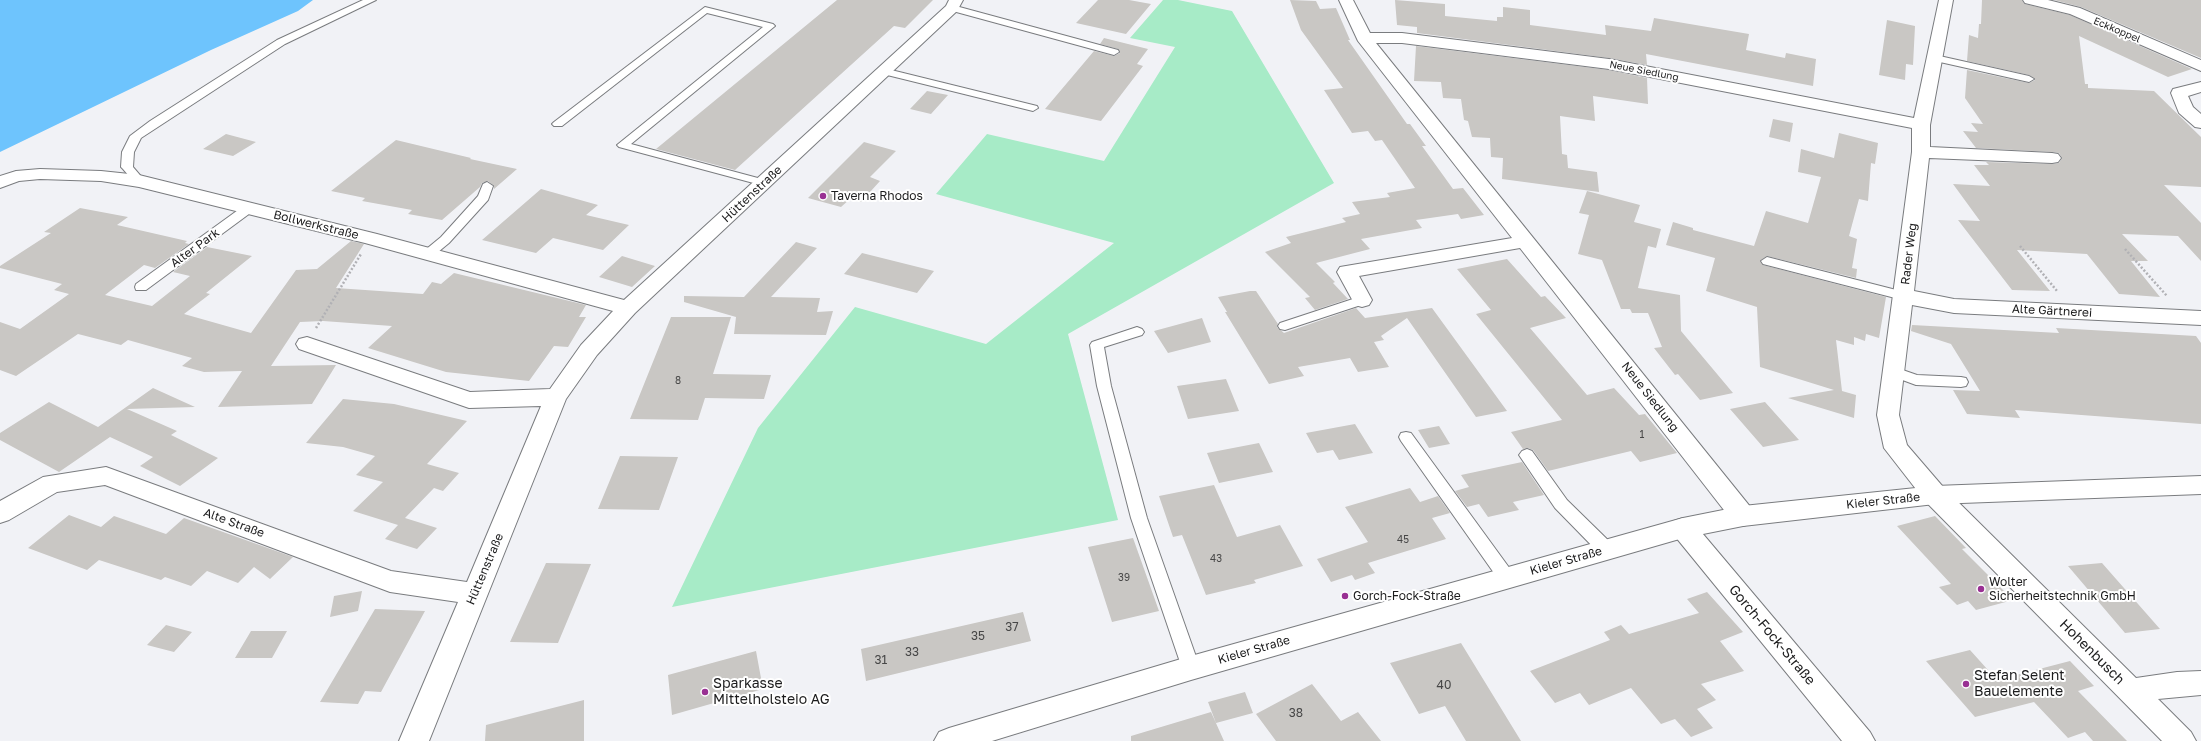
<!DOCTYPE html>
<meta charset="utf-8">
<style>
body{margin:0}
canvas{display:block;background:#f1f2f6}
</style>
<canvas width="2201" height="741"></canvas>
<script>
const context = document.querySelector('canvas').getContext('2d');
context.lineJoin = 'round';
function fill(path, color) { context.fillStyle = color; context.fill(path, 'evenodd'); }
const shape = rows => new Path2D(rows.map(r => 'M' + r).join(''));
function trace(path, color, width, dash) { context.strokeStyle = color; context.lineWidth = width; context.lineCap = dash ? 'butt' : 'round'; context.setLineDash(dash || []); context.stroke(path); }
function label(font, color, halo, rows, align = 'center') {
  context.font = font + ' "Golos Text",sans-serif'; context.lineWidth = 4; context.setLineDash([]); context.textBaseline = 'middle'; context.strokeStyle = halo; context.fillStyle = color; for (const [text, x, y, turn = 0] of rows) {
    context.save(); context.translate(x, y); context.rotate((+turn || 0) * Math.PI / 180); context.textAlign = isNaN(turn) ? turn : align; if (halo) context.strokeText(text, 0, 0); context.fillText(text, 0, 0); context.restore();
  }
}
fill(shape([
 [1163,0,1178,0,1232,11,1334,183,1068,334,1118,520,672,607,758,428,855,307,986,344,1114,243,936,194,987,134,1104,161,1175,47,1130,38]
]), '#a7ebc7');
fill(shape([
 [0,0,313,0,298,11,211,50,0,152]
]), '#6ec4fd');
fill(shape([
 [837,0,933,0,905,28,894,26,735,170,656,149],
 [1098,0,1129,0,1151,4,1126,34,1076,23],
 [1290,0,1316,1,1320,9,1336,8,1350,40,1348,40,1407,124,1410,124,1426,146,1422,146,1453,189,1463,188,1484,215,1461,219,1458,214,1416,220,1422,228,1361,239,1370,249,1316,263,1335,282,1333,283,1348,299,1315,310,1305,298,1310,297,1265,252,1291,243,1286,237,1346,222,1342,218,1360,214,1352,202,1390,197,1387,193,1415,188,1382,140,1375,141,1368,131,1352,133,1324,90,1343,88,1301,30],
 [1395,0,1445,4,1445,16,1497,21,1497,17,1503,17,1503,7,1530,10,1530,25,1606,35,1605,25,1651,31,1654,18,1749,34,1746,50,1785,58,1786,53,1816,59,1813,86,1646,54,1647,65,1609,58,1417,33,1417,27,1397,25],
 [1982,0,2022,0,2025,4,2070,15,2192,69,2168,77,2079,36,2085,84,2088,84,2088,88,2154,91,2201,137,2201,187,2164,185,2201,223,2201,261,2178,236,2122,234,2148,261,2131,261,2160,297,2119,294,2087,254,2017,250,2050,291,2012,290,1958,220,1980,221,1953,184,1990,186,1974,165,1989,165,1986,162,2052,164,2059,163,2062,158,2059,153,2052,152,1976,148,1963,131,1978,132,1971,123,1983,124,1965,98,1967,70,2029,83,2035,80,2029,75,1967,61,1969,35,1978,38,1979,24,1981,24],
 [2054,0,2201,0,2201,58,2081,7],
 [1887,20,1915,26,1913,65,1906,64,1905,80,1879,75],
 [1104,38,1148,49,1137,64,1143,66,1101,121,1045,109,1094,51,1114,56,1120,53,1118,49,1100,44],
 [1416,46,1609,70,1647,78,1648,104,1593,96,1595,121,1560,116,1562,154,1567,155,1568,168,1597,172,1599,192,1502,179,1503,158,1491,157,1490,138,1472,137,1468,121,1464,120,1461,99,1443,98,1441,82,1414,81],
 [927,91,948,95,931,114,910,109],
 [1773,119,1793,123,1790,142,1769,137],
 [1839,133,1878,143,1875,164,1871,163,1868,201,1859,199,1849,236,1857,239,1852,268,1857,269,1856,278,1767,256,1760,261,1763,265,1886,297,1879,338,1866,334,1865,341,1854,337,1854,345,1836,340,1842,391,1856,395,1854,418,1788,398,1834,390,1760,367,1757,307,1706,291,1715,258,1666,245,1673,222,1693,228,1693,230,1754,246,1766,211,1808,223,1821,177,1798,172,1801,149,1834,158],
 [226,134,256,142,233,156,203,149],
 [396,140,471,158,470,159,517,169,494,189,494,186,488,181,482,183,480,187,442,220,408,214,412,210,362,201,365,198,331,191],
 [864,142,896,151,870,177,880,181,861,202,850,199,841,207,808,198],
 [541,189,598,205,586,215,629,225,603,250,553,238,536,253,482,240],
 [1587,191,1640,205,1634,222,1661,229,1656,248,1648,246,1638,288,1680,295,1681,331,1733,393,1700,400,1678,374,1675,375,1654,348,1662,347,1648,313,1632,313,1630,309,1621,309,1602,260,1578,254,1589,215,1579,213],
 [80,208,128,217,117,225,187,241,185,243,189,244,155,268,144,265,105,295,152,306,190,276,173,272,207,247,252,256,206,293,210,294,184,314,251,333,296,270,317,269,351,241,364,244,336,288,423,294,432,282,441,284,454,273,586,305,579,317,586,317,568,347,554,346,529,381,446,372,368,348,392,326,323,321,300,322,271,366,336,365,312,404,218,407,242,371,204,372,182,366,192,358,128,340,121,345,78,334,16,376,0,370,0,322,20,329,69,294,54,290,62,284,0,268,0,266,51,233,44,232],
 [796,242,817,248,771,297,820,298,817,312,833,311,826,335,734,334,736,317,684,302,684,296,744,297],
 [862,253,934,271,917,293,844,274],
 [622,256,655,266,632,287,599,277],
 [1507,259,1541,297,1545,296,1566,318,1530,328,1587,395,1614,388,1639,415,1645,414,1677,453,1640,462,1631,451,1548,471,1533,450,1528,448,1523,449,1511,432,1562,420,1476,314,1491,310,1457,269],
 [1250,291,1256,291,1278,324,1277,327,1284,333,1356,308,1365,318,1432,308,1507,411,1476,417,1407,318,1381,336,1384,340,1374,342,1389,367,1358,372,1350,358,1298,367,1304,376,1269,384,1225,312,1227,312,1218,297],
 [671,317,731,317,713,374,771,375,764,399,705,398,698,420,630,419],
 [1202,318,1211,342,1168,353,1154,331],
 [1912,325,2059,333,2056,328,2196,336,2201,343,2201,424,2015,410,2020,418,1967,414,1953,390,1980,391,1951,344,1911,331],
 [1226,379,1239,411,1188,419,1177,386],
 [153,388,195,407,127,409,177,431,171,435,218,458,180,486,140,466,153,457,110,437,59,472,0,440,0,433,49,402,98,427],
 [343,399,394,404,467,421,427,464,459,473,443,491,434,488,405,518,437,528,417,549,385,539,398,525,353,511,383,482,356,475,375,456,343,447,306,443],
 [1765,402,1799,440,1763,447,1730,409],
 [1355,424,1373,453,1339,460,1333,450,1317,453,1306,433],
 [1439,426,1450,444,1429,448,1418,430],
 [1259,443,1273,472,1219,483,1207,453],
 [620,456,678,457,659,510,598,509],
 [1522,462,1544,495,1513,502,1519,510,1488,517,1479,504,1467,507,1455,491,1469,487,1461,475],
 [1214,485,1237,537,1280,525,1303,566,1254,580,1256,583,1206,595,1182,535,1173,537,1159,496],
 [1410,488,1420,502,1438,496,1450,513,1432,518,1446,539,1368,563,1375,573,1355,580,1352,575,1331,582,1317,559,1368,542,1345,507],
 [69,515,101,527,114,516,166,534,184,518,293,557,270,579,254,567,238,583,207,571,191,586,165,577,161,580,99,560,87,570,28,548],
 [1935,516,1966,548,1962,549,2013,600,1976,610,1968,601,1957,605,1939,587,1951,584,1897,526],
 [1133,538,1159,611,1112,622,1088,547],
 [546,563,591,564,558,643,510,642],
 [2102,563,2160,629,2125,633,2068,566],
 [362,591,358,611,330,617,334,596],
 [1707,592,1743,632,1720,641,1744,671,1701,684,1716,700,1697,709,1713,728,1691,737,1675,719,1661,724,1631,688,1589,705,1580,693,1555,703,1530,671,1610,640,1604,632,1621,625,1629,634,1699,613,1687,599],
 [375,609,425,611,381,692,365,691,358,704,320,702],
 [1023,612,1031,641,866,681,861,649],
 [166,625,192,632,174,652,147,645],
 [251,631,287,631,272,658,235,658],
 [1461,643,1521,741,1466,741,1445,706,1419,714,1390,663],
 [1970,650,1997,680,2070,661,2094,686,2078,691,2127,741,2093,741,2085,732,2068,738,2034,702,1975,717,1926,661],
 [756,651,763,689,672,715,668,675],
 [1312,684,1341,721,1358,712,1381,741,1276,741,1256,714],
 [1245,692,1253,713,1216,723,1208,702],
 [584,700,584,741,485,741,486,725],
 [1211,712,1224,741,1131,741,1131,736]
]), '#c9c7c4');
const service = shape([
 [363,0,376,0,285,44,141,138,134,152,133,167,145,181,143,183,135,183,123,169,121,167,122,152,130,136,150,121,277,40,363,0],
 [952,5,1118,50,1119,52,1114,55,949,10,947,8,952,5],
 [705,7,773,24,775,26,631,144,769,181,771,183,769,185,761,185,619,147,617,145,763,27,707,13,562,126,554,126,552,124,554,122,705,7],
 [1935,55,2029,76,2034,79,2029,82,1931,60,1930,58,1935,55],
 [883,68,1037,106,1038,108,1033,111,879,73,879,69,883,68],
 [487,182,493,186,488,200,449,243,432,257,424,257,422,254,424,251,441,237,478,196,483,184,487,182],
 [249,204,255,208,253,211,146,290,136,290,135,287,136,284,245,205,249,204],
 [1767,257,1908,293,1910,296,1903,300,1763,264,1761,261,1767,257],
 [1362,296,1369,300,1367,303,1285,330,1280,329,1278,326,1280,323,1362,296],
 [1137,327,1142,329,1144,332,1142,335,1104,347,1111,386,1147,518,1200,668,1197,673,1191,676,1185,673,1182,668,1131,518,1097,386,1090,345,1092,342,1137,327],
 [1894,367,1917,375,1961,377,1966,378,1968,382,1966,386,1961,387,1916,385,1889,375,1887,372,1889,369,1894,367],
 [1406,432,1411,433,1513,573,1515,578,1513,583,1507,585,1501,583,1401,441,1399,437,1401,433,1406,432],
 [1527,449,1532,451,1567,500,1613,545,1615,550,1613,555,1607,556,1601,555,1555,508,1519,455,1522,451,1527,449]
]);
const minor = shape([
 [949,0,963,0,957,11,635,313,597,355,566,399,429,741,399,741,458,602,390,592,105,485,57,492,9,520,0,523,0,501,43,477,106,467,391,571,467,582,541,406,469,408,299,349,296,344,299,339,307,337,470,392,550,389,581,345,613,311,365,243,139,187,101,181,40,179,19,181,0,188,0,176,16,171,40,169,101,171,139,175,377,234,624,300,946,6,949,0],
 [1339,0,1353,0,1370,33,1402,33,1609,59,1914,118,1939,0,1953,0,1930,125,1930,147,2052,153,2058,154,2061,158,2058,162,2052,163,1929,158,1914,291,1954,299,2201,311,2201,325,1954,313,1912,305,1899,415,1907,445,1944,488,2136,678,2177,672,2201,671,2201,695,2158,699,2191,732,2196,741,2162,741,1926,502,1884,448,1877,415,1912,152,1912,128,1609,69,1402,43,1376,43,1752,509,1755,516,1752,523,1743,526,1734,523,1520,248,1359,276,1372,300,1369,305,1362,307,1355,305,1337,272,1340,267,1512,238,1358,41,1339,0],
 [2023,0,2048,0,2080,8,2201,60,2201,71,2070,14,2025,3,2023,0],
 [2201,82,2201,92,2188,96,2193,107,2201,114,2201,128,2195,127,2179,113,2171,93,2173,89,2201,82],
 [1683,518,1692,521,1870,732,1875,741,1842,741,1674,535,1671,528,1674,521,1683,518]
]);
const secondary = shape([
 [2201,476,2201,494,1935,504,1743,526,1683,538,1191,680,992,741,934,741,939,732,949,728,1191,656,1683,518,1743,506,1935,486,2201,476]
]);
trace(service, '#7a7c7f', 2);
trace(minor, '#7a7c7f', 2);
trace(secondary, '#7a7c7f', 2);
trace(shape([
 [2020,246,2057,291],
 [2125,249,2167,296],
 [316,328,361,254]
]), '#b1b1b5', 2.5, [2, 2]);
fill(service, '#fff');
fill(minor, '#fff');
fill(secondary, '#fff');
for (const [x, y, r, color] of [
 [823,196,4,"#993093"],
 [1981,589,4,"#993093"],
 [1345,596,4,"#993093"],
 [1966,684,4,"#993093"],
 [705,692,4,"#993093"]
]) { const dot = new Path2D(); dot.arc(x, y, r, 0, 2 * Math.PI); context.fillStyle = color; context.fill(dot); trace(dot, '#fff', 1.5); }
label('10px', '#1c1c1d', '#fff', [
 ["Eckkoppel",2117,30,23],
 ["Neue Siedlung",1644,71,11]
]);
label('10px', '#474747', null, [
 ["8",678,381],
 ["1",1642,435],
 ["45",1403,540],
 ["43",1216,559],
 ["39",1124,578]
]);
label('12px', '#1c1c1d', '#fff', [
 ["Hüttenstraße",752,194,-43],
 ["Bollwerkstraße",316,225,14],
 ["Alter Park",195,248,-36],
 ["Rader Weg",1909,254,-83],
 ["Alte Gärtnerei",2052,311,3],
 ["Neue Siedlung",1650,397,52],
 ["Kieler Straße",1883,501,-6],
 ["Alte Straße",234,523,20],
 ["Kieler Straße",1566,561,-16],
 ["Hüttenstraße",485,569,-67],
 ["Kieler Straße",1254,650,-16]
]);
label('12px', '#1c1c1d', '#fff', [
 ["Taverna Rhodos",831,196],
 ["Wolter",1989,582],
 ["Sicherheitstechnik GmbH",1989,596],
 ["Gorch-Fock-Straße",1353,596]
], 'left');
label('12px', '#474747', null, [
 ["37",1012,627],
 ["35",978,636],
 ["33",912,652],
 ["31",881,660],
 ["40",1444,685],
 ["38",1296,713]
]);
label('14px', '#1c1c1d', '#fff', [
 ["Gorch-Fock-Straße",1772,635,50],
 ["Hohenbusch",2092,652,45]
]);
label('14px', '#1c1c1d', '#fff', [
 ["Stefan Selent",1974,676],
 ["Bauelemente",1974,692],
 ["Sparkasse",713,684],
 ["Mittelholsteio AG",713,700]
], 'left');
</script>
